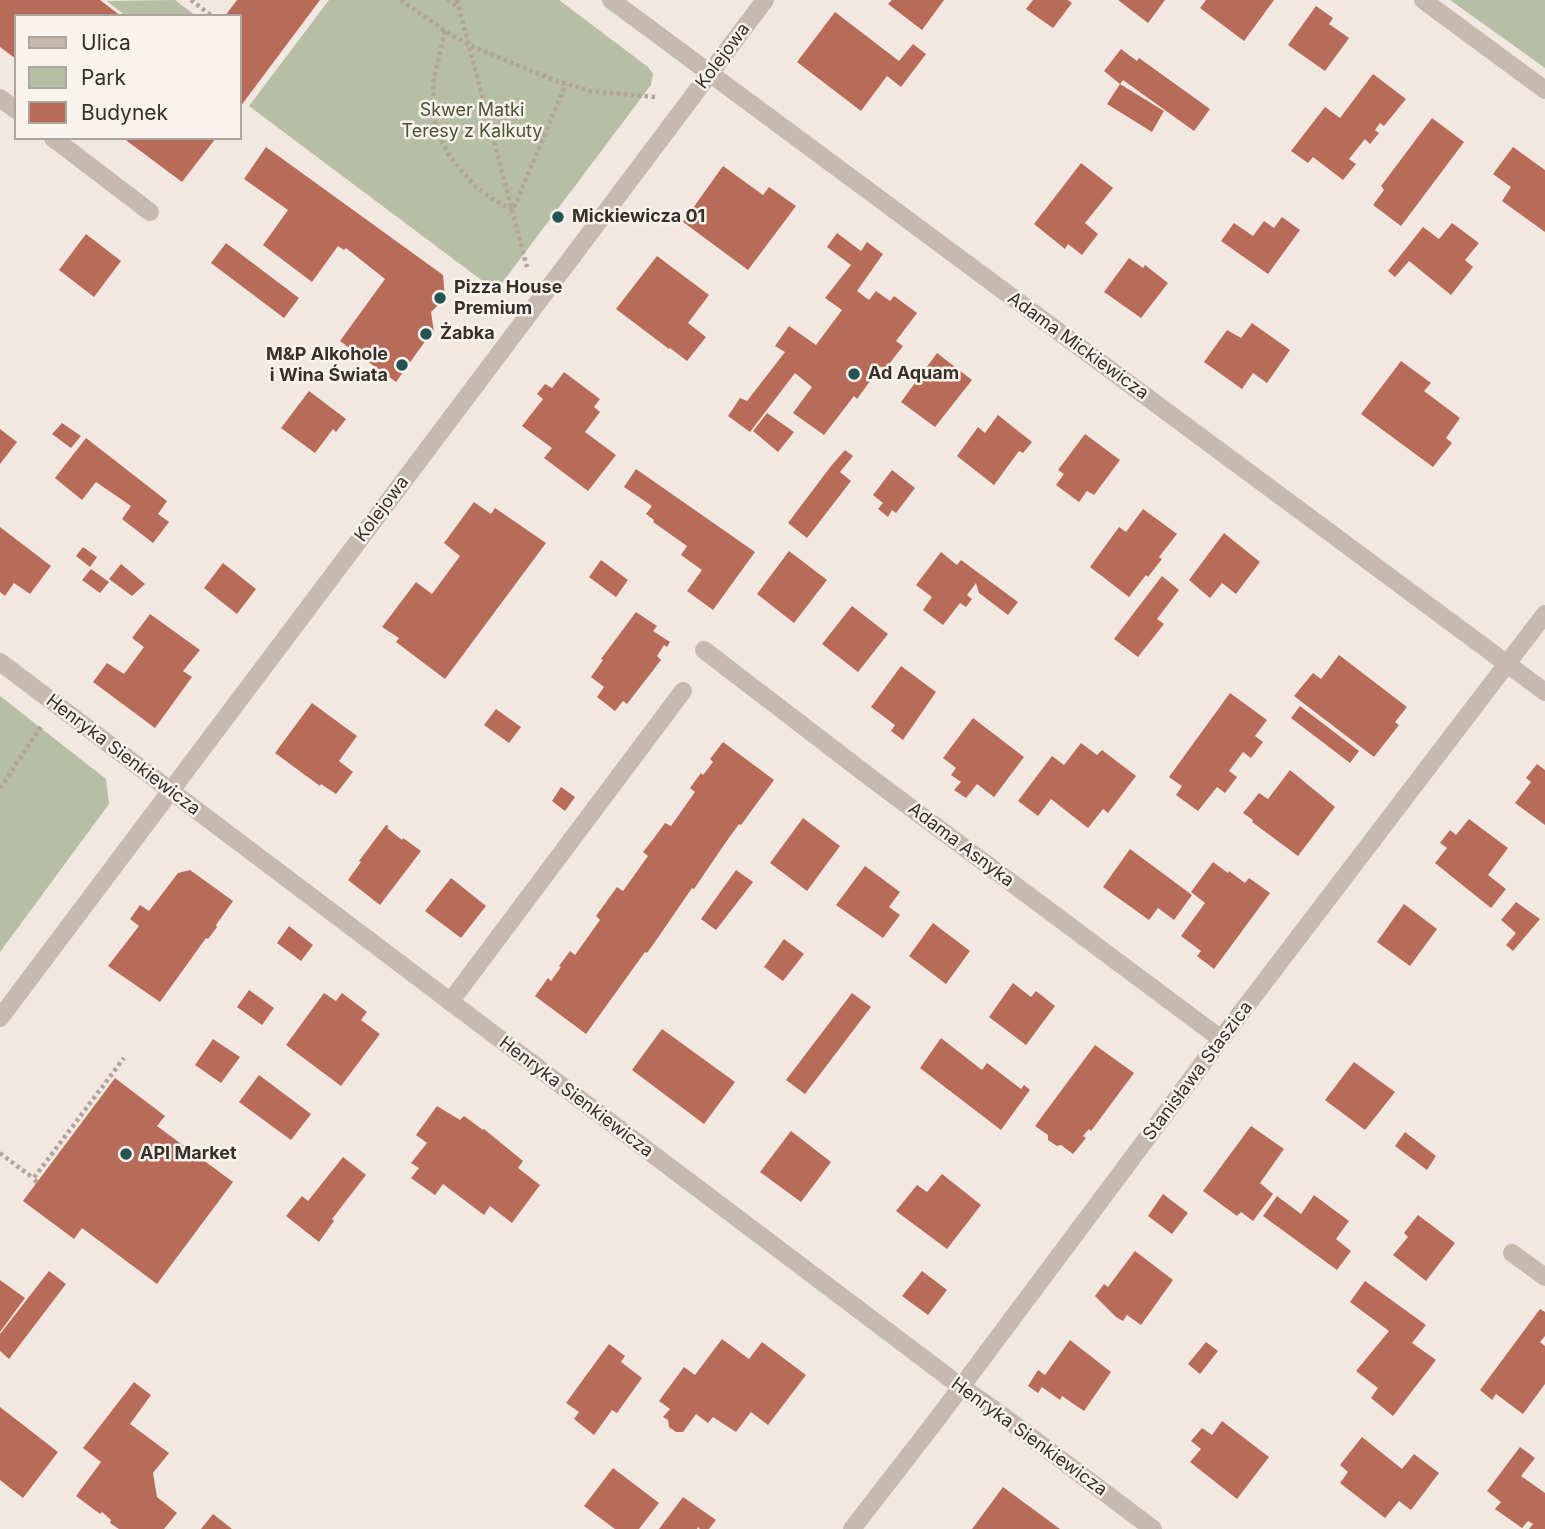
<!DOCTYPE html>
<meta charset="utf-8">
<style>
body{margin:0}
#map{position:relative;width:1545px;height:1529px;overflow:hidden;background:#f1e9e1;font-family:Inter,sans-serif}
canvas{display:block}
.legend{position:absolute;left:14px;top:14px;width:228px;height:126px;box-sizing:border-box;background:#f9f3ed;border:2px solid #aba5a0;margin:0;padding:9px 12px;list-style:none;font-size:21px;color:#372f2c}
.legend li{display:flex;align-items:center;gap:14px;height:35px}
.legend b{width:35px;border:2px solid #aba5a0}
</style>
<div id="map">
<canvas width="1545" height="1529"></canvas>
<ul class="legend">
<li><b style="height:9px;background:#c8b9ae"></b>Ulica</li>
<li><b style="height:19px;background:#b6bea3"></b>Park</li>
<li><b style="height:19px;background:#b86b58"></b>Budynek</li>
</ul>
</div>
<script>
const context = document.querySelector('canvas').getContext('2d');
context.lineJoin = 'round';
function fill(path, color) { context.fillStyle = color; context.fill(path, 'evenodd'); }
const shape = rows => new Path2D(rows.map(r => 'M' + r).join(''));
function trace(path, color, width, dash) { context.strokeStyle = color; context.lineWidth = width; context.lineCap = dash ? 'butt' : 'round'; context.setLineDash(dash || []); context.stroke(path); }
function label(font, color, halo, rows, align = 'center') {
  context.font = font + ' Inter,sans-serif'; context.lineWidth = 5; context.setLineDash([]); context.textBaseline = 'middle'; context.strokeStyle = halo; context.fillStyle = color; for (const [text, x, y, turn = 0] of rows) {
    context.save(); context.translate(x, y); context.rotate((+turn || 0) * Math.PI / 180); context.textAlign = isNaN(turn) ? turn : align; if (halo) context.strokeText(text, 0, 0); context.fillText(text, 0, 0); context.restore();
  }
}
fill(shape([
 [175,0,196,16,126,16,107,1],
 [329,0,559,0,648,67,653,74,651,85,496,291,249,106],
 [1450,0,1545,0,1545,68],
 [0,696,106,779,109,804,0,952]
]), '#b6bea3');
fill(shape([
 [0,0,100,0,121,16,16,16,16,59,0,47],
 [237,0,320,0,240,107,240,16,225,16],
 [892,0,944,0,922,30,888,4],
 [1033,0,1068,0,1072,3,1053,28,1026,9],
 [1118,0,1165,0,1148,23],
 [1206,0,1274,0,1244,41,1200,8],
 [1316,6,1333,18,1329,24,1349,38,1325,71,1288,45],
 [835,12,899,61,913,44,926,54,901,87,887,76,861,111,797,62],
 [1121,49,1137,61,1139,58,1210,109,1194,131,1123,80,1120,84,1164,111,1152,132,1107,104,1120,84,1104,71],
 [1373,74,1406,99,1384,126,1380,123,1375,130,1379,133,1370,144,1365,139,1349,159,1356,164,1343,180,1313,157,1308,163,1291,151,1325,107,1340,118],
 [1432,118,1464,142,1401,226,1373,205,1384,190,1381,186],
 [123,138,216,138,182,182],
 [266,147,443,275,445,298,431,312,434,332,432,334,431,333,396,382,340,341,385,279,346,248,344,250,338,246,312,282,263,245,288,210,244,179],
 [1513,147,1545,170,1545,232,1502,201,1511,187,1493,174],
 [1081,163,1113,188,1085,223,1098,234,1082,255,1068,244,1065,249,1034,224],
 [723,166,763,195,769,187,796,206,748,270,683,222],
 [1282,217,1300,230,1268,274,1221,241,1234,223,1253,236,1264,221,1274,228],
 [1452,223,1479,243,1465,260,1473,267,1451,295,1409,261,1395,277,1388,271,1423,227,1439,239],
 [837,233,861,251,867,242,883,254,857,291,869,300,876,291,890,301,894,296,917,313,896,341,903,346,886,368,877,366,873,371,876,373,857,399,854,396,824,435,793,413,812,387,795,373,750,432,728,416,740,398,747,401,785,352,775,346,789,326,816,345,842,310,825,298,851,265,827,247],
 [86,234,121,261,94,297,59,270],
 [226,243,299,298,284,318,211,263],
 [657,256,709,295,688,323,706,337,687,361,670,348,669,349,616,309],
 [1129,258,1143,268,1145,265,1168,283,1141,318,1104,292],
 [1252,323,1290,350,1267,383,1253,373,1242,389,1204,362,1227,330,1241,338],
 [937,353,972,380,935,427,901,402],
 [1401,361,1431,383,1424,391,1460,418,1446,438,1452,443,1433,467,1361,414],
 [564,372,600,399,594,407,600,412,585,432,616,455,588,491,544,458,552,448,522,426,543,399,537,394,545,384,552,388],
 [309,391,346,419,336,432,333,429,315,453,281,428],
 [767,413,794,432,778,452,753,431],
 [998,415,1032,442,1023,453,1019,451,994,485,957,456,978,427,985,433],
 [62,423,81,436,71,448,52,434],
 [0,429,17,442,0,464],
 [1085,434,1120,460,1094,495,1087,491,1079,502,1056,485,1064,474,1058,470],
 [86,438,167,501,158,514,169,522,153,543,122,519,131,506,96,482,82,500,55,478],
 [845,450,853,456,840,472,851,481,807,538,788,523,831,466],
 [636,469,755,552,713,610,687,591,702,570,681,555,687,546,653,522,654,520,646,514,652,506,624,487],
 [892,470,915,488,896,513,892,510,888,517,878,509,883,503,873,495],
 [474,502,491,514,495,508,546,543,445,679,396,642,399,638,382,627,416,582,432,594,460,556,444,543],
 [1143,509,1177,534,1159,557,1162,559,1148,577,1146,575,1129,597,1090,567,1119,527,1126,532],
 [0,527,51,566,30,594,14,583,5,596,0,592],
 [1224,533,1260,562,1236,594,1222,583,1210,598,1189,580],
 [83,547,97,557,90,567,76,556],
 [789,551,827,580,794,623,757,594],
 [941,552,957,565,961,560,1018,602,1008,615,979,593,976,583,967,595,972,599,966,607,960,603,943,625,923,610,932,597,916,585],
 [601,560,628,580,616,597,589,577],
 [223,563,256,589,237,614,204,588],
 [121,564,145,584,132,596,109,579],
 [91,569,109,582,100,593,82,580],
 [1162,576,1179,590,1157,619,1164,624,1138,657,1114,639],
 [852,606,888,634,858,672,822,644],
 [636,612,657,626,653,631,670,642,667,647,664,645,657,656,661,660,627,704,623,701,615,711,597,697,604,687,591,677,603,660,601,659],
 [150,614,200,650,183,671,192,677,155,728,93,682,107,663,124,674,144,647,132,638],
 [1339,655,1407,707,1395,722,1399,725,1374,757,1294,696,1313,673,1321,679],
 [901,666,936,692,903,740,891,731,895,725,871,707],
 [1230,693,1267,720,1255,736,1263,742,1251,758,1243,752,1229,771,1237,777,1225,793,1217,787,1198,811,1176,795,1182,786,1169,777],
 [312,703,357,736,339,761,353,772,336,794,321,784,320,786,275,753],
 [1300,706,1359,751,1350,763,1291,718],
 [496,709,521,727,509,743,484,725],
 [973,718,1024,757,994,797,977,784,966,798,954,790,961,782,951,775,956,768,943,758],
 [723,742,774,780,741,825,739,824,726,842,694,889,692,888,657,939,647,953,645,952,586,1034,535,996,548,978,551,981,561,967,559,966,570,951,575,955,600,920,596,916,617,887,623,891,648,856,643,852,654,838,665,823,671,826,695,792,690,788,701,773,703,775,713,762,710,759],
 [1081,743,1097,755,1102,750,1136,776,1108,813,1103,809,1088,828,1051,799,1038,816,1018,801,1052,756,1064,765],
 [1537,764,1545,770,1545,825,1515,803,1531,782,1526,778],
 [1290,770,1335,807,1298,856,1252,822,1253,820,1243,813,1259,793,1268,799],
 [561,787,575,797,565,811,552,801],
 [803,818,840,846,807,891,770,863],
 [1469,819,1508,848,1488,875,1506,889,1491,908,1435,863,1447,848,1440,843,1450,830,1456,835],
 [386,825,389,826,387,828,402,840,403,838,421,851,380,905,348,880,361,862,359,861],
 [1130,849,1192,895,1174,920,1158,908,1149,920,1103,887],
 [1213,862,1228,873,1229,871,1245,883,1249,878,1270,893,1214,969,1197,956,1201,951,1181,936,1205,903,1191,892],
 [865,866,900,892,889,907,900,915,883,938,836,905],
 [190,870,233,901,216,925,217,927,208,939,206,938,160,1002,108,966,139,926,130,919,140,905,149,911,178,873],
 [736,870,753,882,716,930,701,919],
 [451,878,486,906,461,938,425,911],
 [1516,902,1540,919,1513,951,1506,945,1516,933,1501,920],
 [1404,904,1437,929,1410,966,1377,942],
 [933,923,970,951,946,984,909,956],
 [289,926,313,945,301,961,277,943],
 [784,939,804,954,783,981,764,967],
 [1013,983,1031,997,1036,991,1055,1006,1026,1045,989,1017],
 [249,990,274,1008,262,1025,237,1007],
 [324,993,336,1001,342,993,367,1012,361,1020,380,1034,341,1086,286,1045],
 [852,993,871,1007,805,1094,786,1080],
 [662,1029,735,1082,704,1124,632,1070],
 [941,1038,982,1070,987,1063,1021,1089,1024,1085,1030,1090,1001,1130,920,1068],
 [213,1039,240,1057,221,1083,195,1065],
 [1095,1045,1134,1073,1091,1131,1089,1129,1083,1136,1086,1138,1073,1154,1061,1145,1057,1146,1048,1140,1048,1135,1035,1126],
 [1354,1062,1395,1092,1365,1130,1325,1100],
 [259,1075,311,1114,291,1140,239,1102],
 [115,1078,165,1116,157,1126,233,1182,157,1284,82,1228,74,1239,23,1201],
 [437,1106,460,1120,464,1116,483,1130,484,1129,523,1161,518,1168,540,1185,512,1223,490,1206,484,1215,443,1184,435,1195,411,1178,419,1168,411,1163,427,1143,416,1135],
 [1251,1126,1284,1149,1260,1183,1273,1194,1253,1221,1241,1212,1237,1216,1203,1191],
 [791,1131,831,1162,801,1202,760,1172],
 [1405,1132,1436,1156,1427,1170,1395,1146],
 [343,1157,366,1175,332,1219,334,1221,319,1242,286,1216,302,1196,308,1201],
 [942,1174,981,1205,947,1249,896,1211,917,1185,927,1192],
 [1163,1194,1188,1213,1172,1234,1148,1216],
 [1314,1195,1349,1221,1336,1239,1351,1251,1337,1270,1263,1216,1277,1196,1301,1214],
 [1418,1215,1455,1243,1426,1281,1393,1255,1408,1237,1404,1233],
 [1135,1251,1173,1280,1141,1325,1127,1315,1123,1321,1116,1317,1095,1296,1104,1284,1108,1287],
 [49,1271,66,1284,9,1359,0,1351,0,1334],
 [922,1271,947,1290,928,1315,902,1296],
 [0,1280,25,1298,0,1332],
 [1365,1281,1426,1325,1412,1343,1436,1360,1393,1416,1371,1398,1378,1388,1356,1371,1389,1331,1350,1302],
 [1540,1309,1545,1312,1545,1336,1540,1342,1545,1346,1545,1384,1523,1414,1496,1394,1492,1400,1480,1390],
 [722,1339,749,1359,762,1342,806,1375,768,1425,751,1412,736,1432,713,1417,708,1423,696,1414,683,1432,676,1432,669,1427,668,1420,663,1417,670,1409,659,1401,684,1367,695,1375],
 [1070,1340,1111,1372,1084,1411,1062,1396,1060,1400,1042,1387,1038,1393,1028,1386,1038,1370,1045,1375],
 [1206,1342,1218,1351,1200,1374,1188,1364],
 [609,1344,625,1356,621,1362,642,1378,617,1413,612,1410,594,1435,574,1419,579,1412,566,1403],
 [134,1382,151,1395,130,1424,169,1453,153,1473,157,1497,177,1513,164,1529,119,1529,110,1523,111,1520,102,1512,100,1514,76,1496,101,1462,83,1448],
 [0,1407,58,1452,23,1498,0,1480],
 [1222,1421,1269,1457,1237,1499,1190,1462,1201,1449,1191,1441,1202,1428,1212,1435],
 [1362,1437,1402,1469,1414,1454,1439,1473,1411,1510,1399,1501,1385,1518,1340,1483,1348,1472,1340,1465],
 [1520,1447,1535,1458,1521,1476,1545,1493,1545,1529,1529,1529,1533,1524,1528,1521,1522,1528,1495,1509,1501,1502,1487,1491],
 [613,1468,659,1503,639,1529,615,1529,584,1506],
 [1003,1487,1060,1529,972,1529],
 [683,1497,716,1520,709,1529,700,1529,698,1527,697,1529,659,1529],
 [213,1514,232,1529,201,1529]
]), '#b86b58');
trace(shape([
 [191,0,212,16],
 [401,0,445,31,469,45,556,81,590,91,655,97],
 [447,0,460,9],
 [457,0,527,267],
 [445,31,433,83,434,119,440,138,450,157,474,185,491,198,513,210,566,84],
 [0,788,43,724],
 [0,1153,33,1178],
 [37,1182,33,1179,124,1058]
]), '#b3a399', 4.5, [3.5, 3.5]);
trace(shape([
 [450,1002,683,691]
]), '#c8b9ae', 18);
trace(shape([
 [611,0,1545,692],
 [1423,0,1545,90],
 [0,98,16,110],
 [53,138,150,212],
 [704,650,871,778,1221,1039],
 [0,662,960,1386,999,1413,1153,1529],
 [1512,1253,1545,1277],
 [852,1529,938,1418,1221,1039,1545,614]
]), '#c8b9ae', 18);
trace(shape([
 [0,1018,765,0]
]), '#c8b9ae', 18);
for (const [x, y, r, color] of [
 [558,217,7,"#265354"],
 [440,298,7,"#265354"],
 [426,334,7,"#265354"],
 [402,365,7,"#265354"],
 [854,374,7,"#265354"],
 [126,1154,7,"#265354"]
]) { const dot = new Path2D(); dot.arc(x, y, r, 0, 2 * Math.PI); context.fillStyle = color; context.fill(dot); trace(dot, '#f9f3ed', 2.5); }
label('18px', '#372f2c', '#f9f3ed', [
 ["Kolejowa",723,56,-53],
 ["Adama Mickiewicza",1078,346,36],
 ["Kolejowa",382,509,-53],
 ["Henryka Sienkiewicza",123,755,37],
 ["Adama Asnyka",961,845,37],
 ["Stanisława Staszica",1198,1071,-53],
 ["Henryka Sienkiewicza",576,1097,37],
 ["Henryka Sienkiewicza",1029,1437,36]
]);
label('18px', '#495332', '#f9f3ed', [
 ["Skwer Matki",472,111],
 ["Teresy z Kalkuty",472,132]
]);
label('bold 18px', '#372f2c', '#f9f3ed', [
 ["Mickiewicza 01",572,217],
 ["Pizza House",454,288],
 ["Premium",454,309],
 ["Żabka",440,334],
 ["M&P Alkohole",388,355,"right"],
 ["i Wina Świata",388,376,"right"],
 ["Ad Aquam",868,374],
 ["API Market",140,1154]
], 'left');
</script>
